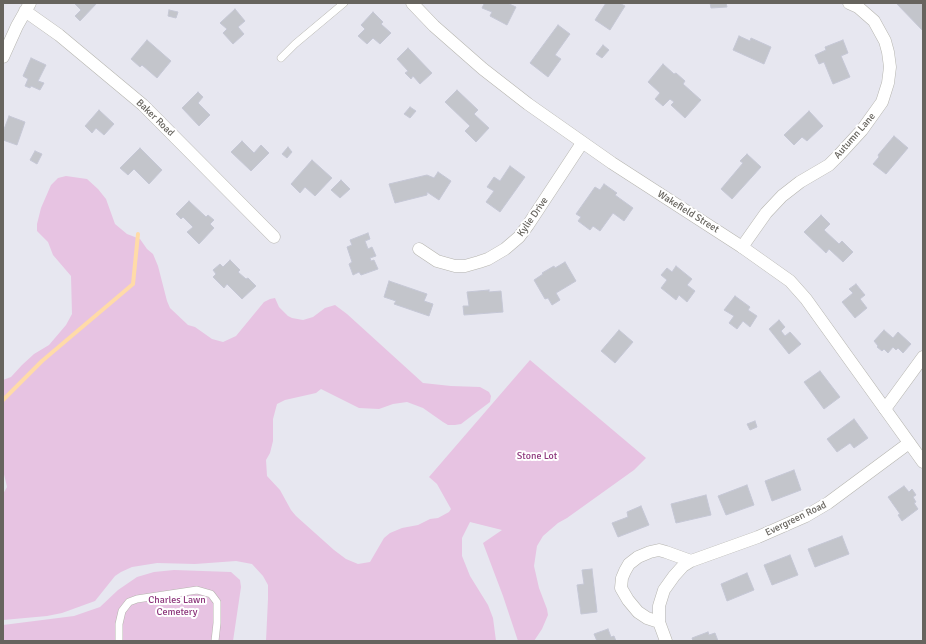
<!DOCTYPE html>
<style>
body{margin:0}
#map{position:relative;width:926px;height:644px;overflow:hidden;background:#e7e7f0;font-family:Signika,sans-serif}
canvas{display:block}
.frame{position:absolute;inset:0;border:4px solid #67645e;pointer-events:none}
</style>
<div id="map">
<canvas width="926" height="644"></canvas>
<div class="frame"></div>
</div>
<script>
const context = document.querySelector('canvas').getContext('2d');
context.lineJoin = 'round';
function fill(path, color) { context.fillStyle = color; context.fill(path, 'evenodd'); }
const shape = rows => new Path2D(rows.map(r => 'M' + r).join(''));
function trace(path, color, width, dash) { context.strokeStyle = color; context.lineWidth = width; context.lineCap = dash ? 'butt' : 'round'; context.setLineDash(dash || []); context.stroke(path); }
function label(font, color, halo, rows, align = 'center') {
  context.font = font + ' Signika,sans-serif'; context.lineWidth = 4; context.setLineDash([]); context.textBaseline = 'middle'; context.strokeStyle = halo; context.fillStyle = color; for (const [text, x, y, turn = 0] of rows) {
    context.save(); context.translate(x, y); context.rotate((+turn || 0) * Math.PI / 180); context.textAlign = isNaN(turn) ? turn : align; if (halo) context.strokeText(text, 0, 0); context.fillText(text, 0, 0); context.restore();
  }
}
fill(shape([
 [66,176,87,179,98,189,106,199,115,224,127,234,140,239,147,249,153,254,158,266,167,301,170,308,188,325,195,327,212,339,223,342,236,336,264,302,270,299,275,298,279,307,288,316,292,318,303,320,313,317,325,308,335,305,347,314,423,383,451,386,480,387,489,392,491,396,490,402,461,424,455,425,448,425,443,422,423,408,407,402,393,404,379,409,359,408,321,389,316,393,285,400,277,404,273,419,273,441,270,453,266,460,267,476,280,490,291,510,296,516,334,550,346,559,358,564,370,562,384,538,390,533,402,528,418,525,430,519,438,518,449,512,451,509,437,484,429,477,530,360,646,458,634,470,567,518,558,523,543,536,537,546,534,566,539,588,547,609,548,615,542,629,534,641,518,641,503,596,483,543,502,530,470,522,462,538,462,556,470,576,488,605,493,618,496,641,266,641,268,599,268,585,263,576,252,564,236,561,195,564,157,563,132,567,121,572,115,576,95,601,62,613,47,616,3,620,3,494,7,487,3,470,3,380,11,377,22,365,34,354,49,345,66,325,72,314,71,276,53,255,48,242,37,231,37,224,41,208,51,185,58,178],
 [174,570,231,572,240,580,241,587,233,641,3,641,3,625,74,616,100,607,118,590,137,577,154,572]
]), '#e7c3e2');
trace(shape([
 [3,400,42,361,133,284,138,234]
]), '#ffdba8', 4);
const building = shape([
 [75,3,97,3,80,21,75,16,81,10,75,4,75,3],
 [482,3,507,3,516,7,507,25,490,16,492,12,482,8,484,4,482,3],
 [606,3,619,3,625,6,610,30,595,20,606,3],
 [710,3,726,3,727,7,711,8,710,3],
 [896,3,921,3,923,5,923,31,896,3],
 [235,9,245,21,238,27,244,34,233,44,223,33,227,29,220,23,235,9],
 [169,10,178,12,176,18,168,16,169,10],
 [373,12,383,22,381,24,391,33,380,44,373,38,367,44,358,36,365,29,361,25,373,12],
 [558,25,570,34,555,55,561,59,548,77,530,63,558,25],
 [739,36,750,41,751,38,771,47,764,64,733,50,739,36],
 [147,40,171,61,157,78,142,65,140,67,131,59,147,40],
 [843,40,848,53,841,56,850,77,833,84,824,62,819,64,815,55,826,50,825,47,843,40],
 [603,45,609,50,602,58,596,54,603,45],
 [408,48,432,73,420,84,413,76,411,79,405,73,408,71,397,59,408,48],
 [31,58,46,65,38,81,44,83,40,90,31,86,30,88,25,86,28,79,23,76,31,58],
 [663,64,674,74,676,73,685,81,683,84,701,100,685,118,671,105,674,102,670,99,663,106,655,99,660,93,648,82,663,64],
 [457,90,478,110,474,114,489,128,476,142,465,131,470,126,445,102,457,90],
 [198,92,203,97,198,103,210,115,199,126,182,108,198,92],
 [410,107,416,111,410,118,404,114,410,107],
 [99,110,114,124,104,135,96,128,92,133,85,126,99,110],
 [809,111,823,126,807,141,802,137,794,145,784,135,809,111],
 [9,116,25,122,17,145,3,140,3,132,9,116],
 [894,136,908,148,886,174,873,164,879,157,878,155,894,136],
 [242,141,254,153,261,145,269,153,251,171,231,152,242,141],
 [288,147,292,152,287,158,282,154,288,147],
 [140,148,162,170,149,184,134,169,128,175,120,168,140,148],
 [35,151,42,154,37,164,30,160,35,151],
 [747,154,761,167,732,199,721,189,743,163,740,161,747,154],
 [312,160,332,178,315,196,305,187,300,193,291,184,312,160],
 [510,166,525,177,500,212,486,202,494,191,487,187,494,177,500,181,510,166],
 [438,172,451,181,439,200,427,192,427,195,395,203,389,184,427,175,434,178,438,172],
 [341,180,350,189,340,198,331,190,341,180],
 [604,184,617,193,615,195,633,208,624,221,613,213,600,231,593,226,590,230,578,221,581,217,576,214,595,187,600,190,604,184],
 [189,201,206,217,208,215,214,220,210,224,214,228,199,244,187,232,193,227,183,217,181,219,176,214,189,201],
 [821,215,830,224,824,230,839,244,842,241,853,252,843,262,829,249,826,253,804,232,821,215],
 [368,233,370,239,365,241,368,249,372,247,376,256,370,258,371,261,374,260,378,269,361,275,359,272,353,275,349,264,352,262,347,247,352,245,350,240,368,233],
 [230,260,240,270,238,272,246,279,248,278,256,286,242,299,227,284,224,288,213,277,216,274,213,270,220,264,223,267,230,260],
 [565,262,576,281,556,293,560,300,552,305,548,298,545,299,534,280,543,274,542,273,554,266,555,268,565,262],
 [676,266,692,279,687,285,695,291,687,302,679,295,676,300,661,288,667,280,661,275,667,268,672,272,676,266],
 [389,281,427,294,424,301,433,304,429,316,394,304,396,301,384,297,389,281],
 [856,284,865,295,860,299,867,308,855,318,842,302,853,293,849,289,856,284],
 [489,290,489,292,501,291,503,312,464,315,463,306,469,306,467,292,489,290],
 [735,296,750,307,748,310,757,316,750,327,743,321,737,329,729,323,734,316,724,310,735,296],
 [779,320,785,327,781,331,785,336,790,332,801,344,789,354,769,329,779,320],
 [619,330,633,342,615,363,601,351,619,330],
 [884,330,893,338,898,332,911,344,903,353,898,348,896,350,893,347,888,353,884,349,882,351,877,347,878,346,874,341,884,330],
 [820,371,840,397,824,409,804,382,820,371],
 [854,419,868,438,854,448,850,443,837,452,827,439,854,419],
 [755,421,757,427,750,430,747,424,755,421],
 [794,470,801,490,772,501,765,481,794,470],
 [747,485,754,505,726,515,718,496,747,485],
 [904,486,909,492,912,489,916,495,913,497,916,502,914,503,918,509,902,521,898,515,900,514,888,497,904,486],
 [706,495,711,515,676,523,671,504,706,495],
 [641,506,649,525,618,537,612,523,628,517,627,512,641,506],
 [842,536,849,554,815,567,808,549,842,536],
 [790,555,798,575,772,585,764,565,790,555],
 [592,569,597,612,581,614,577,585,584,584,582,570,592,569],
 [747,573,754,590,727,601,721,584,747,573],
 [608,629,611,637,614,636,616,641,597,641,594,634,608,629],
 [708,632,709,635,715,633,718,641,693,641,692,638,708,632]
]);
fill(building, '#c3c5cb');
trace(building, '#c5c7d5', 1);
const service = shape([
 [281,58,295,44,344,3],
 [119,641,119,624,122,611,129,602,137,599,197,590,211,594,217,602,217,623,215,641]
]);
const minor = shape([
 [25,11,59,35,143,105,274,237],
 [3,57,17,26,30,3],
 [742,247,766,213,782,196,800,182,829,165,839,155,862,130,882,102,888,83,890,67,888,52,885,41,874,21,858,7,849,3],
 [419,249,437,261,455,266,465,266,479,262,488,259,505,249,519,237,528,225,582,143],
 [885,409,923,357],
 [659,622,647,618,638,612,628,600,621,588,622,578,625,571,629,564,638,557,650,552,659,550,666,552,691,561],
 [666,641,659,622,659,606,664,590,674,576,683,566,691,561,758,537,806,516,828,503,909,443]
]);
const tertiary = shape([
 [412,3,434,26,483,69,528,104,612,163,742,247,790,281,806,299,923,462]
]);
trace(service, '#b6b5af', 8);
trace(minor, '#b6b5af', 13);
trace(tertiary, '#b6b5af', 13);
trace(service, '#fff', 7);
trace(minor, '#fff', 12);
trace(tertiary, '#fff', 12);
label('10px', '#67645e', '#fff', [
 ["Baker Road",155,118,44],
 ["Autumn Lane",855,136,-49],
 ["Wakefield Street",688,212,32],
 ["Kylie Drive",533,217,-55],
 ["Evergreen Road",796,519,-26]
]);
label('10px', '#8d377c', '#fff', [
 ["Stone Lot",537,456],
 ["Charles Lawn",177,600],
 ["Cemetery",177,612]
]);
</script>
